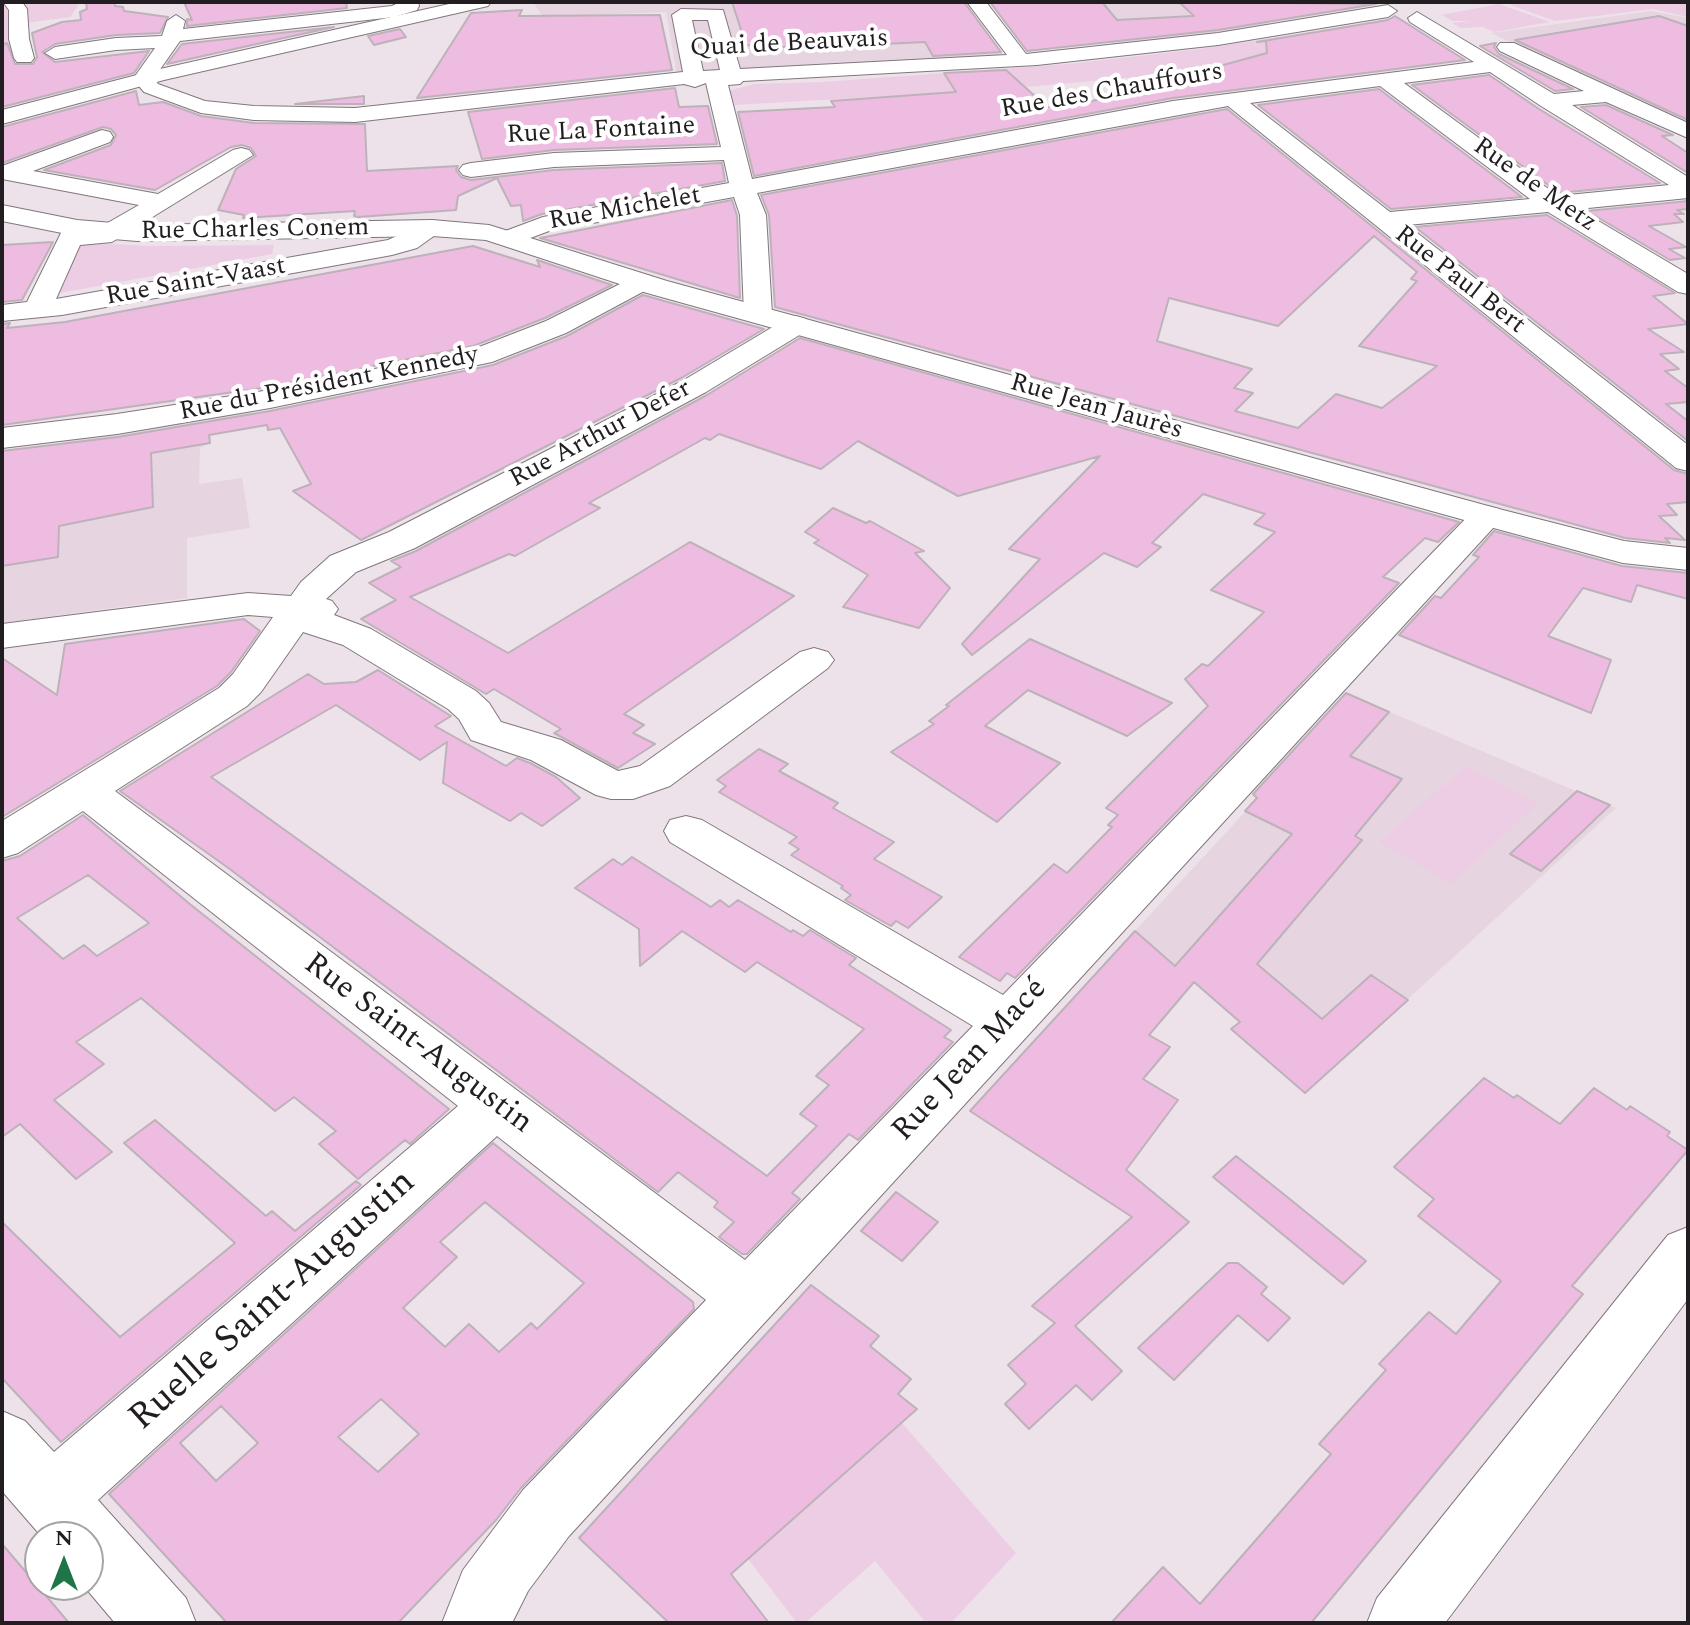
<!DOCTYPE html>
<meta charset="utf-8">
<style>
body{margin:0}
#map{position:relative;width:1690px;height:1625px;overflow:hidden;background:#ede2e9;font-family:Spectral,serif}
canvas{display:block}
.frame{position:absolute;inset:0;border:4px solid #211d20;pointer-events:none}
.north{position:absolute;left:24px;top:1521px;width:80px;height:80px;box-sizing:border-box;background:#fff;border:2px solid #a6a5a6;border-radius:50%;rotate:0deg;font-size:22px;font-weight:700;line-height:32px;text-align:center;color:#211d20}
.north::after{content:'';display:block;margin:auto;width:28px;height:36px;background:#1e7548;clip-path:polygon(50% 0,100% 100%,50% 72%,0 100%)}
</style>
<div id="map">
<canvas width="1690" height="1625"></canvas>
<div class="frame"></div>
<div class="north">N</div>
</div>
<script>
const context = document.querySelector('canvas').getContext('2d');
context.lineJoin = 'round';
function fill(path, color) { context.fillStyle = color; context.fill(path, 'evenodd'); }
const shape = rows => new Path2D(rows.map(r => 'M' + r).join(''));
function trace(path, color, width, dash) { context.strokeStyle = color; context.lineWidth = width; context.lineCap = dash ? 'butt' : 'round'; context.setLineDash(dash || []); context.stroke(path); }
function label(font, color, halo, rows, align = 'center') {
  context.font = font + ' Spectral,serif'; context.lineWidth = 8; context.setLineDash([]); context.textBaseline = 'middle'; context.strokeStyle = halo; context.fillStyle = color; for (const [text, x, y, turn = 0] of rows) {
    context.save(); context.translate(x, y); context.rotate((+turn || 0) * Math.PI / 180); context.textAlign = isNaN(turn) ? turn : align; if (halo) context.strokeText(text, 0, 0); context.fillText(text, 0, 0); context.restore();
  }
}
fill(shape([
 [533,2,965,2,1006,59,677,76,666,12,543,17],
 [1055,2,1266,2,1272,8,1254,10,1270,26,1114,46,1101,33],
 [1651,11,1688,18,1688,114,1666,117,1491,33],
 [250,411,257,426,210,435,210,443,200,448,199,484,242,478,250,528,187,538,187,598,2,623,2,553,61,467,63,442],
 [1352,696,1616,808,1324,1076,1311,1084,1135,931]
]), '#e6d4e1');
fill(shape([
 [2,2,74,2,79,5,70,17,25,23,24,36,33,53,2,57],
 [1524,2,1688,2,1688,17,1653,9,1555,21,1510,5],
 [1499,4,1550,22,1494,32,1483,27,1461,28,1452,23,1471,21,1453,21,1441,15],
 [1383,21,1405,22,1427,36,1193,72,981,91,734,105,728,91,754,84,822,82,1068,64,1200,49],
 [81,242,149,246,274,245,272,254,60,293,67,278,63,277],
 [1466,766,1538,803,1452,884,1379,842],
 [902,1423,1016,1553,951,1623,926,1623,875,1561,805,1623,797,1623,748,1559]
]), '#edcde4');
const building = shape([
 [86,2,114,2,115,6,123,7,124,11,168,17,160,33,116,35,55,44,42,52,55,62,149,51,134,73,2,107,2,45,7,43,15,64,33,64,37,57,32,33,62,22,81,20,80,12,87,9,86,2],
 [184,2,346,2,347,8,187,26,187,19,192,20,184,2],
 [732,2,964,2,1001,52,933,56,925,42,800,48,746,45,732,2],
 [990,2,1102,2,1117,20,1194,16,1179,2,1376,4,1218,30,1027,51,990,2],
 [522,10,519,16,660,15,672,70,417,98,471,13,522,10],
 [1395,16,1465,60,1173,98,754,176,738,112,835,107,831,101,956,92,944,73,1006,70,1047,107,1085,103,1267,53,1266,41,1257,42,1388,20,1395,16],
 [1659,16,1688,26,1688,120,1515,40,1659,16],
 [334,27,288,37,167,64,182,44,334,27],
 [400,29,406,37,374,45,368,36,400,29],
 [1496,43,1494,47,1499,54,1573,89,1555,91,1480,46,1496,43],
 [1489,75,1539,109,1660,183,1559,193,1412,85,1489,75],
 [675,88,679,107,708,106,717,144,554,150,482,159,468,112,675,88],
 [1379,89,1522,197,1391,209,1258,105,1379,89],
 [136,91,139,105,163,102,201,116,254,123,365,124,367,171,458,166,456,170,461,177,471,180,554,170,722,163,725,181,542,214,523,221,521,205,511,206,497,178,458,196,456,210,358,217,354,216,355,211,243,218,244,215,218,210,236,169,256,156,251,148,242,145,231,147,155,190,44,170,111,145,116,135,111,129,103,127,2,163,2,127,136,91],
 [364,96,364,104,295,104,364,96],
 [1606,105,1673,135,1662,136,1688,153,1688,173,1581,107,1606,105],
 [1227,109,1674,470,1688,474,1688,502,1667,504,1677,515,1659,516,1685,540,1665,538,1670,543,1625,538,775,307,769,215,761,195,1227,109],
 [1374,236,1417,272,1411,279,1417,281,1359,346,1437,366,1382,408,1336,394,1298,428,1235,411,1253,393,1234,388,1252,369,1157,341,1169,298,1278,326,1374,236],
 [732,200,737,216,740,298,540,238,732,200],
 [1688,201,1688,209,1677,210,1684,214,1674,214,1683,222,1649,226,1686,247,1669,249,1685,258,1670,260,1587,211,1688,201],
 [1547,215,1675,293,1653,296,1688,324,1648,329,1684,352,1660,354,1679,369,1665,371,1688,388,1688,402,1666,404,1688,421,1688,441,1415,227,1547,215],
 [53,242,22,300,2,302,2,245,53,242],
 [473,246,540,267,537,260,612,285,545,318,473,346,269,387,2,425,2,324,10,323,7,328,65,322,473,246],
 [643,295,764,329,683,377,361,540,293,491,311,484,280,428,268,430,267,425,209,435,210,443,151,453,153,507,59,526,58,557,2,566,2,451,118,437,270,411,493,365,567,336,643,295],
 [800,338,1459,522,1438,542,1425,538,1383,577,1399,583,1015,978,1007,973,1000,981,959,957,1054,864,1067,873,1112,827,1108,825,1118,815,1106,808,1208,706,1185,679,1202,664,1208,666,1264,612,1211,590,1275,532,1254,524,1265,514,1203,494,1152,543,1161,547,1137,567,1104,553,972,655,962,644,1040,559,1009,549,1100,456,958,496,858,441,821,469,719,434,710,440,705,438,589,503,600,508,515,556,509,554,410,597,508,653,690,542,794,596,624,714,644,725,633,733,655,744,618,768,554,733,561,729,494,689,486,694,361,619,396,600,369,583,401,567,391,561,416,551,707,395,800,338],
 [833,508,866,523,870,521,924,551,915,553,950,588,919,628,843,607,868,575,814,543,819,540,805,532,833,508],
 [1494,531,1622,566,1688,573,1688,599,1637,585,1631,602,1583,588,1548,636,1611,660,1591,713,1399,635,1435,596,1441,598,1479,557,1473,555,1494,531],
 [244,619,260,631,231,672,217,686,2,817,2,658,57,695,65,644,244,619],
 [1030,639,1172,703,1127,736,1028,690,985,726,1060,763,997,822,891,752,934,724,929,721,949,706,946,705,1030,639],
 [378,670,451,716,435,726,506,766,517,758,530,763,556,777,580,798,542,826,521,813,510,821,443,783,447,742,420,760,336,705,211,777,767,1176,817,1126,800,1114,829,1085,816,1076,864,1029,757,962,745,972,682,931,640,966,639,929,575,888,613,859,622,865,632,857,711,907,720,900,729,907,738,900,791,932,793,930,803,936,810,930,856,958,849,965,951,1030,944,1037,953,1042,858,1140,849,1134,792,1193,800,1199,747,1254,742,1254,719,1237,734,1222,714,1207,718,1202,678,1172,658,1192,227,867,120,791,308,674,324,684,356,682,378,670],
 [1346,693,1389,712,1350,756,1402,779,1355,836,1362,840,1257,964,1322,1019,1371,975,1408,1000,1305,1093,1231,1029,1240,1022,1194,982,1149,1035,1170,1047,1143,1079,1178,1100,1126,1170,1189,1222,1075,1326,1122,1371,1092,1400,1076,1385,1029,1429,1005,1404,1026,1384,1008,1365,1055,1323,1032,1306,1132,1217,970,1111,1135,931,1175,966,1292,834,1245,811,1257,798,1253,794,1346,693],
 [759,749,788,764,779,771,838,803,833,808,894,842,874,859,942,897,908,928,896,921,891,926,845,900,851,895,841,888,843,886,791,855,799,849,789,843,797,837,719,792,726,786,717,780,759,749],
 [1577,791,1610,805,1541,871,1510,854,1577,791],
 [83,815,191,905,449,1109,410,1144,405,1140,358,1179,319,1144,336,1131,294,1097,275,1111,141,998,76,1042,104,1064,54,1100,112,1152,76,1179,20,1124,2,1137,2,861,20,856,83,815],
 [88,875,149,923,97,956,84,945,63,959,17,918,88,875],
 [1484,1078,1514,1098,1517,1095,1560,1124,1594,1088,1627,1110,1630,1106,1670,1132,1667,1136,1688,1150,1572,1286,1583,1294,1311,1623,1111,1623,1163,1567,1200,1604,1331,1454,1319,1444,1386,1370,1379,1364,1429,1312,1456,1334,1501,1281,1418,1216,1434,1199,1394,1167,1484,1078],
 [155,1120,266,1216,272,1211,295,1231,356,1181,361,1185,61,1442,2,1378,2,1222,120,1337,235,1243,124,1143,155,1120],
 [493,1143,693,1302,694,1309,521,1488,496,1520,398,1623,227,1623,109,1494,493,1143],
 [485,1202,584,1283,537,1329,531,1323,499,1352,469,1324,445,1347,403,1308,457,1257,440,1242,485,1202],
 [381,1399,419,1434,378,1472,338,1437,381,1399],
 [221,1406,258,1443,216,1481,180,1443,221,1406],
 [1236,1156,1291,1200,1366,1261,1343,1284,1213,1177,1236,1156],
 [896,1192,938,1222,902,1261,861,1231,896,1192],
 [1228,1263,1238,1263,1267,1287,1261,1294,1290,1318,1268,1341,1238,1315,1174,1380,1138,1348,1228,1263],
 [811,1285,879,1336,870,1346,911,1379,898,1394,917,1409,731,1574,769,1623,669,1623,579,1538,811,1285],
 [2,1544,37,1585,69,1623,2,1623,2,1544]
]);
fill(building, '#efbce1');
trace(building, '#bdb2b9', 2);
const minor = shape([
 [3,2,22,2,27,9,29,39,34,58,31,62,17,62,14,58,9,39,9,10,3,2],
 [400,2,418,2,419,6,417,10,394,17,180,41,154,78,158,84,205,101,254,106,355,108,683,72,672,15,681,9,723,10,740,69,1007,55,967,2,986,2,1026,54,1218,33,1388,5,1397,11,1388,17,1218,45,1037,65,743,81,740,84,728,85,752,179,1173,101,1474,62,1410,22,1408,18,1417,12,1554,94,1584,91,1500,51,1497,47,1500,43,1514,43,1688,123,1688,138,1606,102,1572,105,1688,177,1688,198,1578,209,1688,274,1688,294,1678,292,1548,212,1407,225,1688,445,1688,471,1676,468,1228,106,757,193,766,215,772,314,768,320,758,322,748,320,744,314,740,215,734,197,549,231,509,246,500,243,496,238,500,233,543,217,729,183,724,160,554,167,471,177,463,175,459,170,463,165,471,163,554,153,721,147,706,83,695,87,684,84,355,122,254,120,201,113,144,92,133,79,155,48,116,50,55,59,45,53,55,47,116,38,162,36,167,21,176,15,185,21,183,29,392,6,400,2],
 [692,20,708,20,720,70,703,71,692,20],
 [1490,72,1541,106,1669,185,1558,196,1404,83,1490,72],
 [1380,86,1530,199,1390,212,1250,103,1380,86],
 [102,130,110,132,113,137,110,142,33,171,158,194,233,150,241,148,249,150,253,155,112,242,80,245,56,299,388,240,432,220,441,223,445,228,417,248,392,255,62,315,2,321,2,305,27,302,61,233,97,229,139,205,2,179,2,166,102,130],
 [640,274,650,276,654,282,650,288,566,333,492,362,270,408,117,434,2,448,2,428,117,414,270,390,474,349,546,321,640,274],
 [796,316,806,319,810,325,806,331,706,392,415,548,356,572,326,599,332,601,338,609,334,615,371,629,476,691,489,703,501,722,561,740,618,771,640,766,800,652,814,648,828,652,834,660,828,668,670,786,633,799,611,799,596,795,531,760,471,740,459,719,448,709,343,645,303,632,261,692,247,706,115,791,745,1260,973,1026,670,842,664,831,670,820,686,816,702,820,1003,995,1475,509,1487,506,1499,509,1504,516,569,1536,528,1591,512,1623,442,1623,463,1570,523,1490,706,1300,497,1136,98,1500,186,1598,196,1623,115,1623,83,1585,88,1585,88,1537,42,1537,2,1491,2,1411,25,1421,54,1452,458,1106,83,811,18,853,2,858,2,821,219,688,233,674,273,617,248,615,2,648,2,624,248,593,291,596,301,582,330,556,389,532,684,380,786,319,796,316],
 [1688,1227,1688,1299,1445,1623,1367,1623,1377,1598,1668,1235,1688,1227]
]);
const major = shape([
 [458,2,491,2,488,6,164,80,2,124,2,110,160,69,458,2],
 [2,205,77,220,137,225,432,220,489,225,667,281,1499,509,1624,541,1688,548,1688,570,1623,563,1475,523,647,293,486,240,432,236,137,241,77,236,2,221,2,205]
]);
trace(minor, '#81777e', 2);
trace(major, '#81777e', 2);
fill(minor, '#fff');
fill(major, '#fff');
label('26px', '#211d20', '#fff', [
 ["Quai de Beauvais",789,45,-3],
 ["Rue des Chauffours",1112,92,-10],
 ["Rue La Fontaine",601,132,-3],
 ["Rue de Metz",1534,186,35],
 ["Rue Michelet",625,210,-10],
 ["Rue Charles Conem",255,231,-1],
 ["Rue Paul Bert",1459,281,38],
 ["Rue Saint-Vaast",196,283,-10],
 ["Rue du Président Kennedy",329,385,-11],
 ["Rue Jean Jaurès",1096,408,16],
 ["Rue Arthur Defer",601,435,-28]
]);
label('32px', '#211d20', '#fff', [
 ["Rue Saint-Augustin",417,1045,37],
 ["Rue Jean Macé",971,1061,-47]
]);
label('38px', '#211d20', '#fff', [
 ["Ruelle Saint-Augustin",274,1302,-42]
]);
</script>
